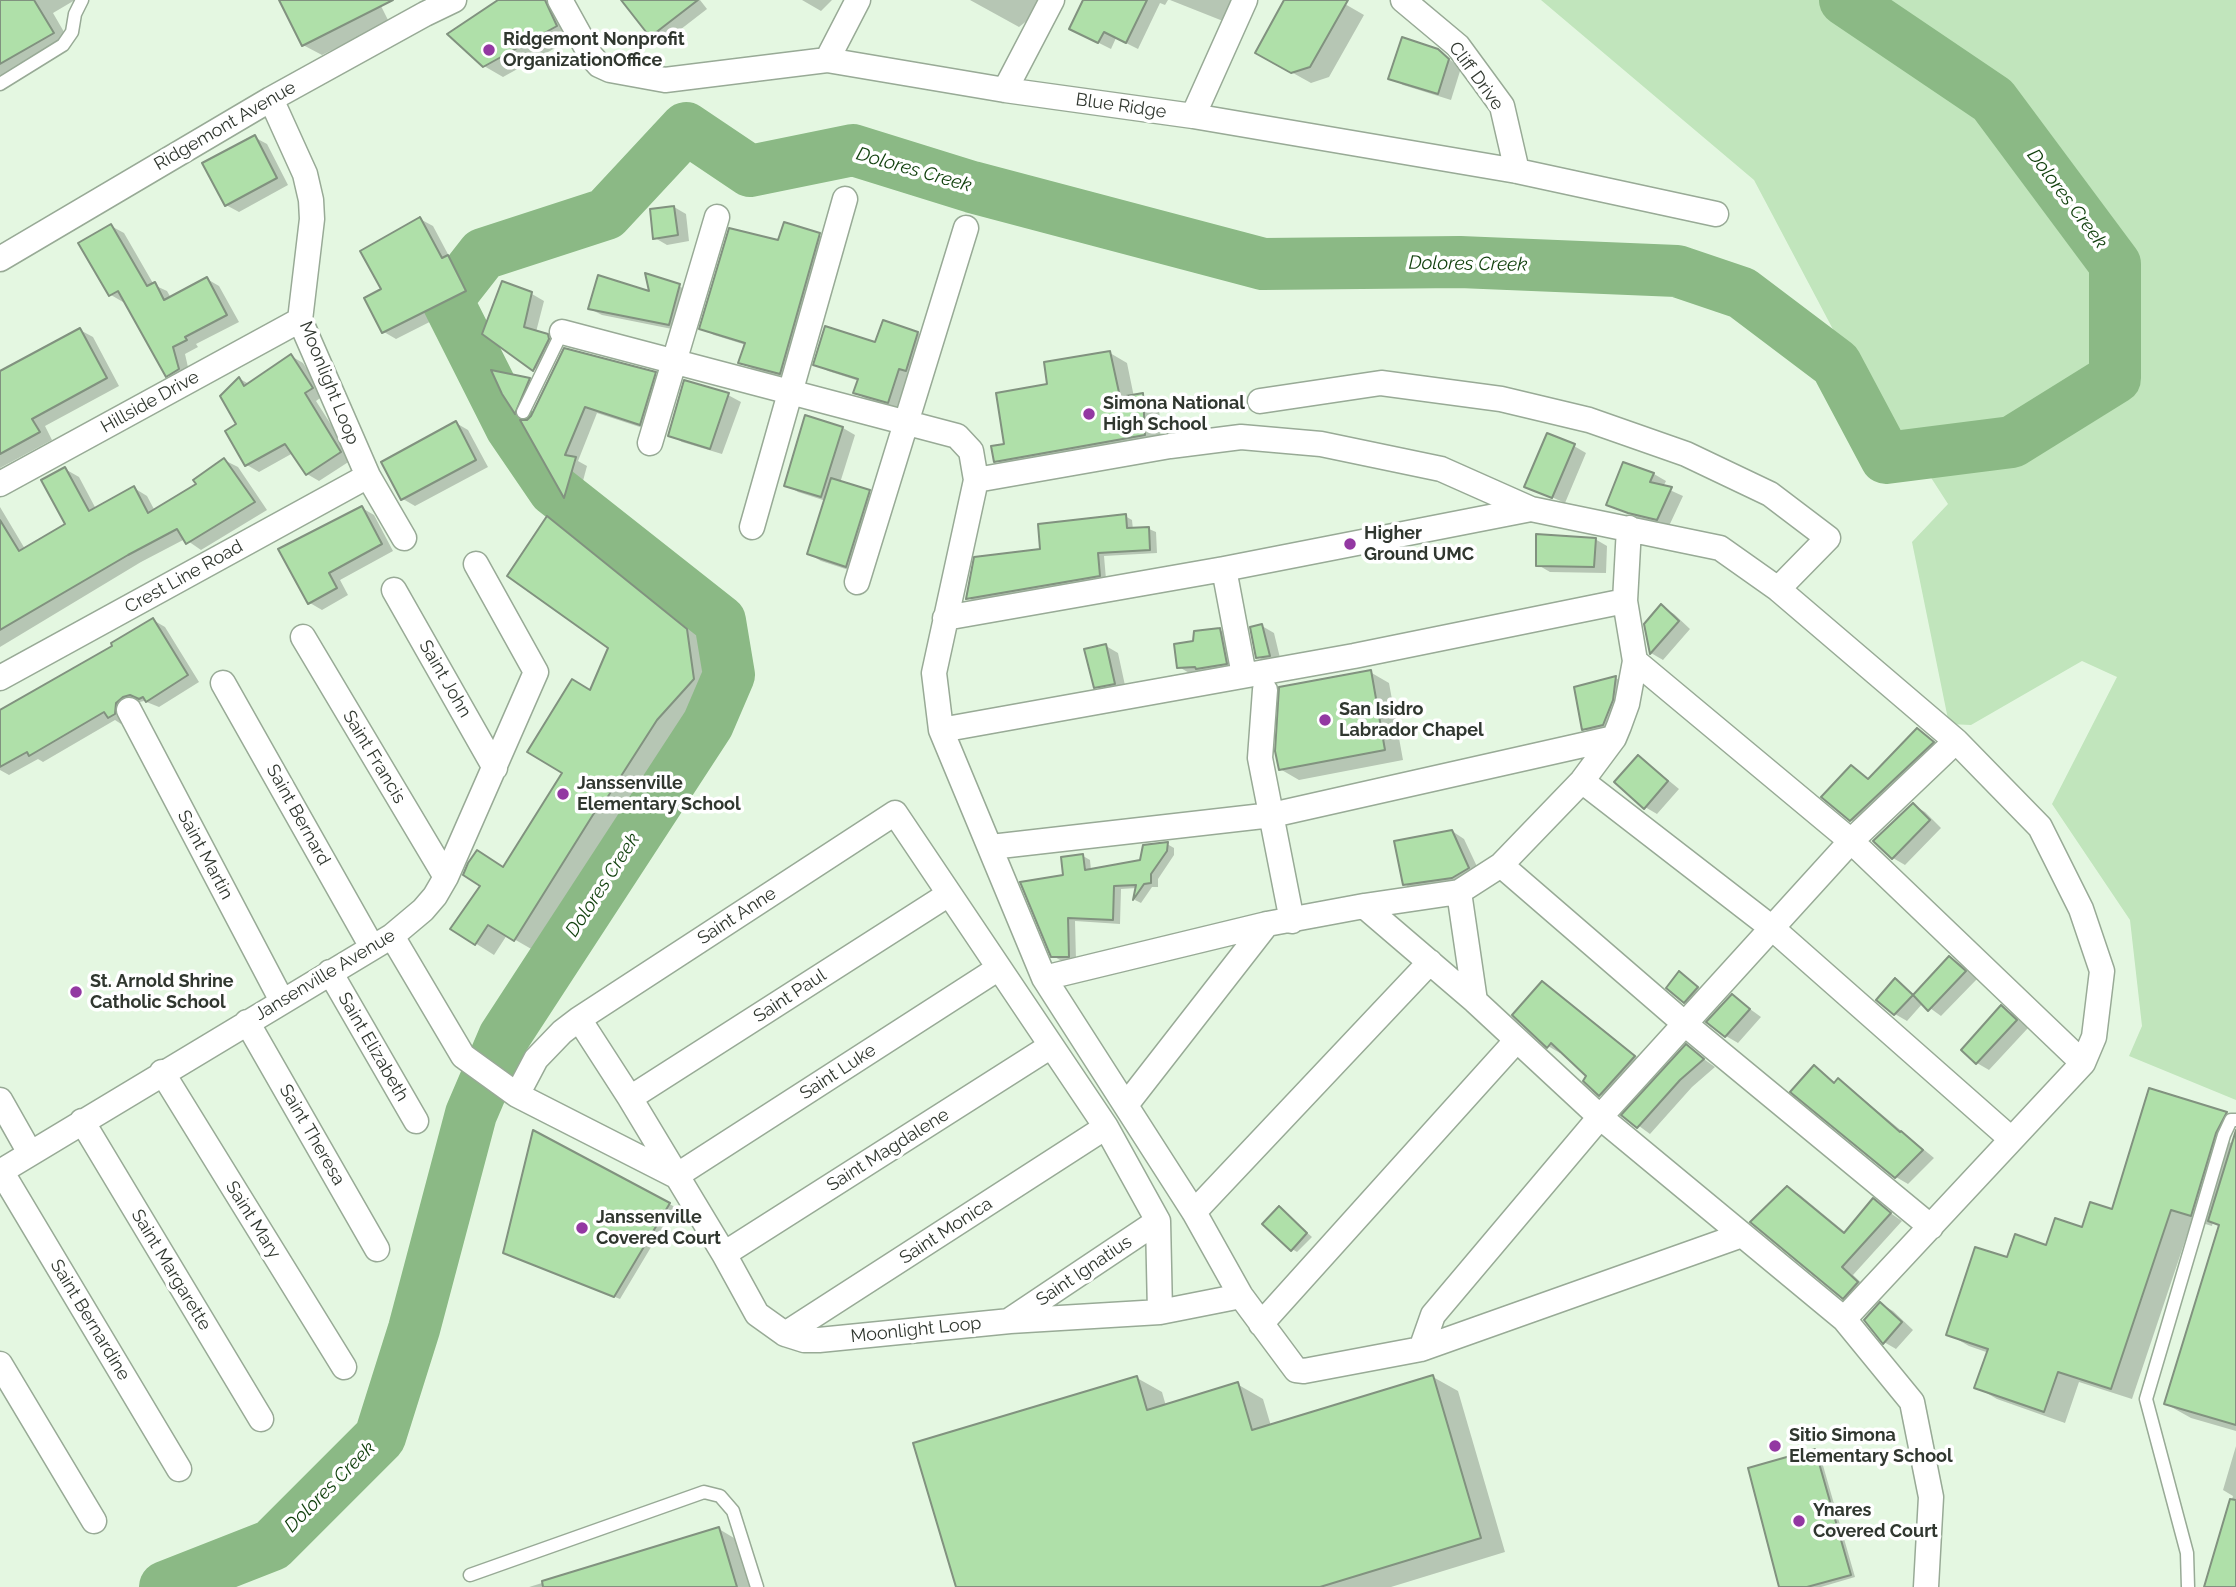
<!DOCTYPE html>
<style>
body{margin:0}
canvas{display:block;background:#e4f7e1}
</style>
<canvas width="2236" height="1587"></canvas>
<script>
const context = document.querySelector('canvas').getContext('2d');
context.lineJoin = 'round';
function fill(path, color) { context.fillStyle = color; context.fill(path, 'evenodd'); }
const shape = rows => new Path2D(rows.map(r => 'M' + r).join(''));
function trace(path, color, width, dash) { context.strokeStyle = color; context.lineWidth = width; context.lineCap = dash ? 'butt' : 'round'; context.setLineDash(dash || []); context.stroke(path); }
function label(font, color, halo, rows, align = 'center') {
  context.font = font + ' Raleway,sans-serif'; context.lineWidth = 7; context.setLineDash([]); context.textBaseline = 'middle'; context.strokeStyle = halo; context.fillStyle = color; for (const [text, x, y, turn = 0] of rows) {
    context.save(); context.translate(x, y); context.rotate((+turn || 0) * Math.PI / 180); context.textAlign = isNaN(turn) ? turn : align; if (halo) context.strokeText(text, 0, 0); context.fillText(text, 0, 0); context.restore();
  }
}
fill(shape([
 [1541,0,2236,0,2236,1100,2129,1056,2142,1026,2130,920,2052,804,2117,677,2082,661,1971,725,1949,724,1912,542,1948,504,1928,473,1891,439,1754,180]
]), '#c1e5bc');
fill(shape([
 [0,0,75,0,53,13,71,44,0,85],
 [281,0,378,0,389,22,322,55,303,45],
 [501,0,557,0,575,37,503,77,484,66],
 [623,0,700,0,707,9,663,43,651,36],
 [802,0,832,0,821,11],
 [970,0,1039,0,1047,5,1019,27],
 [1085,0,1168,0,1165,5,1160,3,1138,49,1116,38,1111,49,1083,35],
 [1170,0,1237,0,1228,23],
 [1286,0,1338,0,1364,15,1329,77,1311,83,1275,63],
 [1438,51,1461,68,1451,100,1403,85,1390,78],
 [254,137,267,144,288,185,239,212,226,205],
 [674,207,686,214,689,241,667,245,655,238],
 [420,219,433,226,450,258,460,264,477,298,396,339,384,332,383,290],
 [111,226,124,233,154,285,167,291,171,298,207,279,219,286,239,322,196,344,198,347,185,354,190,376,179,382,167,375,125,300,123,302,111,295],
 [819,235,831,242,792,380,753,369,740,362,746,345,714,335,701,328,779,242],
 [679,286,691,293,682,331,602,315,590,309],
 [532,294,544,301,536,332,560,343,546,376,484,333],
 [884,323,918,333,930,340,901,408,868,400,856,393,859,381,828,371,815,364,877,344],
 [80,330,93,337,119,386,45,426,52,440,0,468,0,372],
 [1110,353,1127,363,1134,397,1142,395,1159,405,1161,444,1013,470,996,461,1049,385],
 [291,356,303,363,324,395,316,401,353,459,319,481,307,474,293,453,259,472,247,465,238,425,240,379,249,384],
 [655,374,667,381,652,431,597,413,578,461,587,466,577,503,566,497,523,422],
 [529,379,541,386,527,419,516,412,504,393],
 [685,382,728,395,741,402,722,454,682,442,670,435],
 [806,417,843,428,855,435,840,483,869,492,881,499,858,573,821,561,809,554,826,501,798,492,786,485],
 [456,423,468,430,488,467,415,506,403,499],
 [1574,446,1586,453,1565,503,1527,486],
 [224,460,238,467,267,510,201,550,185,539,141,562,0,647,0,507,25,549,67,525,65,469,79,477,96,509,134,488,147,496,155,511,199,485],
 [1624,464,1654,474,1666,481,1663,487,1683,496,1669,526,1642,520,1608,504],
 [362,508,374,515,393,551,340,580,348,595,322,610,310,603],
 [1125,516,1132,520,1133,530,1149,529,1156,532,1157,553,1104,556,1106,579,975,602,968,598,1042,551],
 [547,518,566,529,706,642,712,690,675,730,618,821,616,820,533,950,507,935,494,955,453,929,504,869,565,773,610,647],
 [1595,539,1607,546,1606,573,1550,572,1538,565],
 [1662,607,1674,614,1690,629,1663,660,1651,653,1646,625],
 [153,620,165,627,199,682,159,707,144,701,135,703,127,720,121,724,115,720,43,762,38,759,9,775,0,770,0,712,115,647],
 [1262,626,1274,633,1281,662,1270,664,1258,657],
 [1220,630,1232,637,1238,670,1191,674,1179,667,1194,643],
 [1106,646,1118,653,1126,690,1107,694,1095,686],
 [1370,672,1389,683,1403,760,1299,780,1280,769],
 [1616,678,1628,685,1615,731,1596,736,1584,729,1576,689],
 [1918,730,1945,749,1864,827,1851,820,1851,767,1870,780],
 [1638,758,1650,765,1679,789,1657,814,1645,807],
 [1913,805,1925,812,1941,828,1905,865,1893,858],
 [1452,831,1464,839,1481,875,1417,891,1404,884],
 [1167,844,1174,848,1174,855,1158,879,1158,887,1152,887,1141,903,1135,900,1137,888,1121,889,1120,924,1075,921,1076,960,1060,960,1053,956,1065,877,1083,856,1090,860,1091,870,1141,862],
 [1950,958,1962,965,1977,979,1941,1016,1923,1003,1907,1021,1895,1014,1895,980,1915,995],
 [1680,973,1709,995,1697,1009,1685,1002],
 [1542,984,1555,991,1646,1064,1612,1101,1600,1094,1589,1076,1562,1051,1560,1053,1548,1046],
 [1732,996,1761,1017,1738,1043,1726,1036],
 [2001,1007,2013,1014,2028,1028,1989,1070,1977,1063],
 [1687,1047,1715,1067,1692,1087,1650,1134,1624,1115],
 [1814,1067,1836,1083,1838,1081,1850,1088,1934,1158,1908,1184,1896,1177],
 [2214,1110,2235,1122,2229,1142,2233,1144,2236,1140,2236,1431,2191,1418,2166,1404,2220,1226,2213,1222,2212,1226,2192,1220,2132,1399,2079,1382,2065,1423,1997,1399,1976,1387,1989,1353,1969,1346,1948,1334,2009,1260,2048,1247,2113,1211],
 [534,1133,675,1207,620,1299,511,1255],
 [1787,1188,1800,1195,1846,1233,1873,1201,1902,1221,1853,1275,1869,1290,1856,1304,1844,1297],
 [1284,1212,1312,1237,1297,1252,1292,1249],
 [1881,1304,1893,1311,1913,1330,1896,1349,1884,1342],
 [1433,1377,1458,1391,1505,1552,1391,1587,958,1587,1137,1378,1162,1392,1166,1406,1237,1384,1263,1399,1271,1426],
 [2236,1446,2236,1587,2205,1587,2233,1496,2223,1490],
 [1815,1451,1820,1455,1855,1577,1821,1587,1780,1587],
 [719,1529,744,1544,757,1587,529,1587]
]), '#0003');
trace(shape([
 [165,1587,272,1545,380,1437,414,1329,471,1114,504,1037,708,724,729,675,720,621,554,490,511,427,447,300,483,254,606,214,686,128,750,171,853,150,972,187,1263,264,1460,262,1677,271,1742,293,1836,364,1886,458,2012,442,2115,378,2115,264,1993,100,1845,0]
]), '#8bb985', 52);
const building = shape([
 [0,0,34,0,54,33,0,64,0,0],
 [279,0,393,0,302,46,279,0],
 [498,0,545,0,557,26,483,67,447,34,498,0],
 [621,0,698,0,650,37,621,0],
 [1083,0,1147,0,1126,43,1104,32,1098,43,1069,29,1083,0],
 [1284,0,1348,0,1310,67,1291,73,1255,53,1284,0],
 [1402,37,1438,49,1449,59,1438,94,1388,79,1402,37],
 [255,135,277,178,225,206,202,163,255,135],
 [674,206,678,235,653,239,650,209,674,206],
 [420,217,442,258,448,255,466,291,382,333,364,298,381,289,360,251,420,217],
 [784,222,820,233,780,374,738,363,745,343,699,329,729,228,778,240,784,222],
 [111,224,147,286,155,282,164,300,207,277,227,315,185,337,187,340,173,347,179,369,166,377,118,291,109,296,78,243,111,224],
 [645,273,680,284,669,325,588,309,598,275,649,291,645,273],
 [502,281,532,292,524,327,548,334,549,339,533,371,482,334,502,281],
 [883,320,918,332,906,371,899,369,888,403,853,393,858,379,813,365,825,326,875,342,883,320],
 [80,328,107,378,32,419,40,432,0,454,0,371,80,328],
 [564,348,656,372,640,425,585,407,565,455,576,457,564,498,520,420,527,420,531,416,564,348],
 [1110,351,1120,397,1143,393,1145,435,994,462,991,446,1004,444,996,393,1047,384,1044,362,1110,351],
 [291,354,313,388,305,393,341,452,306,475,285,444,245,466,225,431,236,424,220,396,239,377,244,386,291,354],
 [491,370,530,378,515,414,502,394,491,370],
 [684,380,729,393,710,449,668,436,684,380],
 [805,415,843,427,821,497,784,486,805,415],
 [456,421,476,460,401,500,381,462,456,421],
 [1547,433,1575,444,1552,498,1524,487,1547,433],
 [224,458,255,502,186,544,177,529,128,555,0,630,0,520,19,551,65,524,41,480,65,467,89,511,134,486,148,513,196,484,193,480,224,458],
 [1623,462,1654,473,1650,482,1672,487,1657,520,1628,513,1606,505,1623,462],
 [831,478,870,490,846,567,807,554,831,478],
 [362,506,382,544,329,573,337,588,308,604,278,549,362,506],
 [1126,514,1127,528,1149,527,1150,550,1098,553,1100,576,966,599,974,557,1040,549,1038,524,1126,514],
 [547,516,687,629,694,679,657,720,598,812,596,810,514,941,488,925,475,945,450,929,480,886,463,875,468,863,477,850,503,867,562,773,527,752,572,679,590,690,608,648,507,576,547,516],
 [1536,534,1596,538,1594,567,1536,566,1536,534],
 [1661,604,1679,621,1650,654,1644,624,1661,604],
 [153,618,188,675,146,702,143,697,139,699,130,695,123,697,116,703,115,714,108,718,104,712,29,756,27,752,0,767,0,710,112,646,111,643,153,618],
 [1262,624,1270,656,1256,658,1250,627,1262,624],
 [1220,628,1227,664,1196,669,1195,667,1177,668,1174,644,1193,641,1194,631,1220,628],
 [1106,644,1115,684,1094,688,1084,649,1106,644],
 [1371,670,1385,750,1279,770,1275,751,1279,687,1371,670],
 [1616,676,1613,700,1603,725,1582,730,1574,687,1616,676],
 [1917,728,1934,742,1850,821,1821,797,1851,765,1868,779,1917,728],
 [1638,755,1668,781,1644,809,1614,782,1638,755],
 [1913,803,1930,820,1892,859,1873,841,1913,803],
 [1452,830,1469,868,1452,878,1403,885,1394,841,1452,830],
 [1168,842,1167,851,1151,874,1151,883,1144,884,1133,900,1136,885,1114,886,1113,920,1068,918,1069,957,1051,957,1020,882,1063,875,1061,857,1083,854,1085,870,1140,860,1143,845,1168,842],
 [1949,956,1966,971,1928,1011,1913,995,1949,956],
 [1679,971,1698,987,1684,1003,1666,988,1679,971],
 [1895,978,1913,995,1894,1015,1876,1000,1895,978],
 [1542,981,1635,1056,1599,1096,1583,1081,1586,1076,1551,1043,1547,1048,1512,1015,1542,981],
 [1732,994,1750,1009,1725,1037,1706,1022,1732,994],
 [2001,1005,2017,1020,1976,1064,1961,1050,2001,1005],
 [1686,1044,1704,1059,1680,1080,1637,1128,1621,1115,1686,1044],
 [1814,1065,1834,1083,1838,1078,1900,1132,1901,1131,1923,1150,1895,1178,1790,1092,1814,1065],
 [2149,1088,2227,1112,2216,1133,2191,1216,2171,1210,2111,1389,2058,1372,2044,1412,1974,1388,1988,1349,1946,1335,1975,1247,2007,1257,2015,1234,2046,1245,2055,1218,2082,1227,2090,1202,2112,1209,2149,1088],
 [533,1130,670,1203,614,1297,503,1253,533,1130],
 [2236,1130,2236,1425,2164,1404,2219,1225,2208,1221,2236,1130],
 [1787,1186,1844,1233,1873,1198,1891,1213,1842,1267,1858,1282,1843,1299,1750,1222,1787,1186],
 [1279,1206,1307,1233,1291,1251,1262,1224,1279,1206],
 [1880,1302,1902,1322,1883,1344,1864,1320,1880,1302],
 [1433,1375,1481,1538,1320,1587,956,1587,913,1443,1137,1376,1147,1410,1238,1382,1252,1430,1433,1375],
 [1815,1449,1851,1575,1807,1587,1779,1587,1748,1468,1815,1449],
 [2230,1499,2236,1500,2236,1587,2204,1587,2230,1499],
 [719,1527,737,1587,543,1587,542,1581,719,1527]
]);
fill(building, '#afe0a9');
trace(building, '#81927f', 2);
const lane = shape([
 [0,84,63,45,72,32,75,14,82,0],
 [523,412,562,332],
 [470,1575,704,1492,720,1496,733,1511,757,1587],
 [2188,1587,2187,1553,2146,1399,2224,1135,2231,1120,2236,1120]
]);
const street = shape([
 [560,0,591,56,599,65,610,70,665,80,827,60,1005,90,1193,116,1517,171,1716,214],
 [1403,0,1458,46,1502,106,1517,171],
 [827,60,858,0],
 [1005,90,1052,0],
 [271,99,305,174,311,200,312,219,300,320,368,476,404,538],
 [1193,116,1245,0],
 [0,259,271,99,425,14,454,0],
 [562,332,957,436,971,451,976,480,934,673,941,730,1044,978,1194,1212,1241,1296,1296,1370,1304,1371,1421,1349,1742,1235],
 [1260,401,1381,383,1501,399,1589,420,1686,454,1770,494,1828,538,1778,589],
 [650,443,717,217],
 [976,480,1170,446,1241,437,1321,444,1441,469,1531,509,1720,548,1778,589,1956,741,2040,827,2081,909,2102,971,2094,1037,2083,1063,1844,1319],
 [0,484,300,320],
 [752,527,845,199],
 [1224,569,1244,675],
 [857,582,966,228],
 [394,590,495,768],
 [945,618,1224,569,1531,509],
 [303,637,446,877],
 [1635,661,1851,841,2083,1063],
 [0,678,368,476],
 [223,683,372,947],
 [1265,690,1260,758,1292,921],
 [129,710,282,1001],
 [941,730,1354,656,1625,601],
 [1582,781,1772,928,2010,1138],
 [991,847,1272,815,1614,738],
 [1501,865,1685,1024,1931,1227],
 [1459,892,1475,1001],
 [1364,906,1475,1001,1600,1117,1844,1319,1912,1402,1931,1497,1926,1587],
 [392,936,463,1056,517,1095,676,1176],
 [330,972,416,1121],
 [1044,978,1267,924,1364,906,1459,892,1501,865,1582,781,1614,738,1619,726,1627,704,1635,661,1625,601,1629,528],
 [579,1019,630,1098,724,1254,757,1314,785,1334,804,1340,819,1340,1010,1321,1160,1312,1241,1296],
 [247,1022,377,1249],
 [162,1072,344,1367],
 [517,1095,536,1059,562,1032,579,1019,895,813,1106,1127,1158,1221,1160,1312],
 [630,1098,949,894],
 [0,1100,30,1153],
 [1126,1105,1267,924],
 [82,1121,261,1419],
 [1,1171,179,1469],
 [0,1172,392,936,423,910,435,896,446,877,536,672,476,564],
 [676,1176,999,968],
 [1194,1212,1430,962],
 [724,1254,1051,1046],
 [1010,1320,1158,1221],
 [1261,1324,1516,1041],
 [785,1334,1106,1127],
 [1421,1349,1433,1315,1600,1117,1851,841,1956,741],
 [0,1364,94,1521]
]);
trace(lane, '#98aa96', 15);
trace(street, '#98aa96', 27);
trace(lane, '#fff', 12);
trace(street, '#fff', 24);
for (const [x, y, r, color] of [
 [489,50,7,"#9338a2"],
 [1089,414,7,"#9338a2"],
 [1350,544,7,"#9338a2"],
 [1325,720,7,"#9338a2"],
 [563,794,7,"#9338a2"],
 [76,992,7,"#9338a2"],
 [582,1228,7,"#9338a2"],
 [1775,1446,7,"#9338a2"],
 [1799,1521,7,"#9338a2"]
]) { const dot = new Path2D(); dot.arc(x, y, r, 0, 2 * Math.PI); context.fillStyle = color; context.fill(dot); trace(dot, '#fff', 2.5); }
label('bold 18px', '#30372f', '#fff', [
 ["Ridgemont Nonprofit",503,40],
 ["OrganizationOffice",503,61],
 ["Simona National",1103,404],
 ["High School",1103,425],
 ["Higher",1364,534],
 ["Ground UMC",1364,555],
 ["San Isidro",1339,710],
 ["Labrador Chapel",1339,731],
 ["Janssenville",577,784],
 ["Elementary School",577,805],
 ["St. Arnold Shrine",90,982],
 ["Catholic School",90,1003],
 ["Janssenville",596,1218],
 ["Covered Court",596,1239],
 ["Sitio Simona",1789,1436],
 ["Elementary School",1789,1457],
 ["Ynares",1813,1511],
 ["Covered Court",1813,1532]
], 'left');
label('18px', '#30372f', '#fff', [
 ["Cliff Drive",1476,76,54],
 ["Blue Ridge",1121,106,8],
 ["Ridgemont Avenue",225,126,-30],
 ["Moonlight Loop",329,383,68],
 ["Hillside Drive",150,402,-29],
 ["Crest Line Road",184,577,-29],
 ["Saint John",445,679,60],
 ["Saint Francis",374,757,59],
 ["Saint Bernard",298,815,61],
 ["Saint Martin",205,855,62],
 ["Saint Anne",737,916,-33],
 ["Jansenville Avenue",325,975,-31],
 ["Saint Paul",790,996,-33],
 ["Saint Elizabeth",373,1047,60],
 ["Saint Luke",838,1072,-33],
 ["Saint Theresa",312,1135,60],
 ["Saint Magdalene",888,1150,-32],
 ["Saint Mary",253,1220,58],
 ["Saint Monica",946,1231,-33],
 ["Saint Margarette",171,1270,59],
 ["Saint Ignatius",1084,1271,-34],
 ["Saint Bernardine",90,1320,59],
 ["Moonlight Loop",916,1330,-6]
]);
label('italic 19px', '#0f3f0b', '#fff', [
 ["Dolores Creek",914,170,16],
 ["Dolores Creek",2067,199,53],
 ["Dolores Creek",1468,264,1],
 ["Dolores Creek",603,885,-57],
 ["Dolores Creek",330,1487,-45]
]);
</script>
